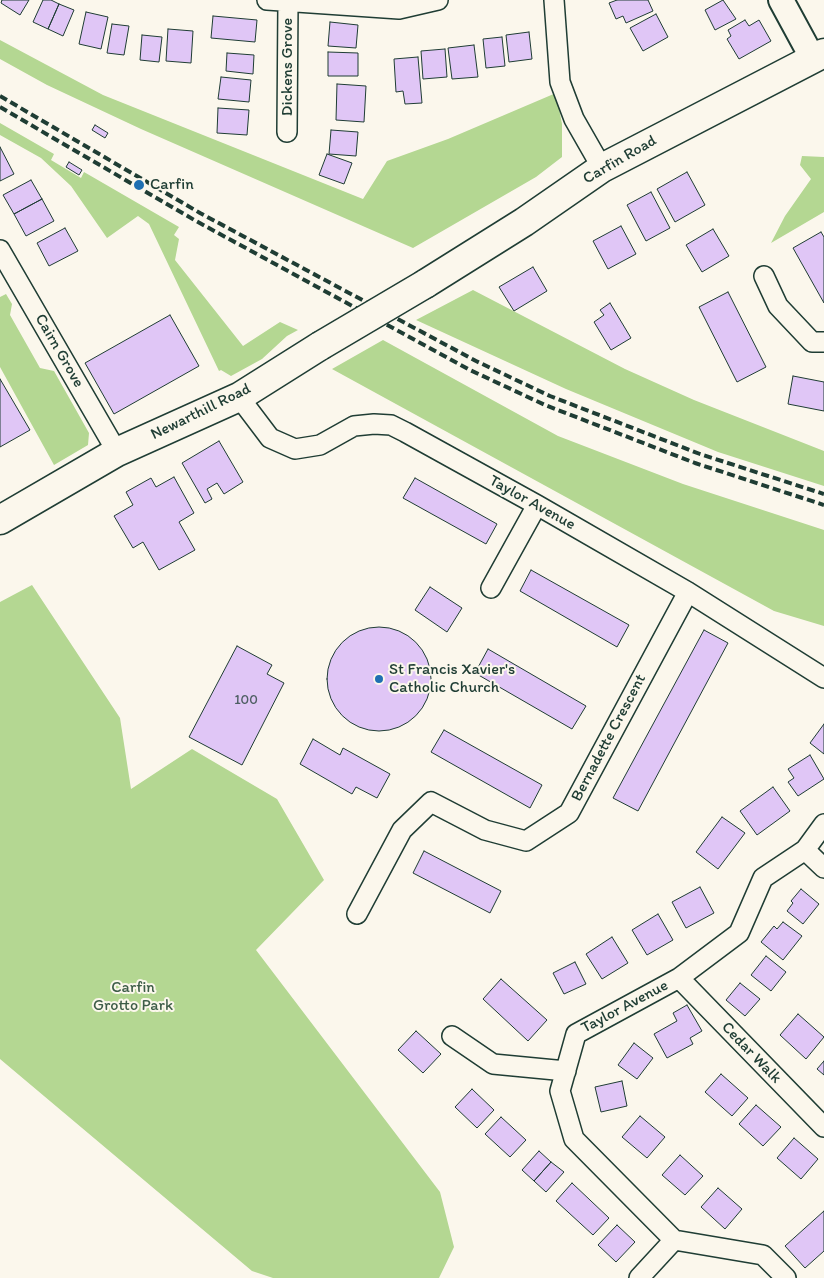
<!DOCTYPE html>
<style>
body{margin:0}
canvas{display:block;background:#fbf7ec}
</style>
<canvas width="824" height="1278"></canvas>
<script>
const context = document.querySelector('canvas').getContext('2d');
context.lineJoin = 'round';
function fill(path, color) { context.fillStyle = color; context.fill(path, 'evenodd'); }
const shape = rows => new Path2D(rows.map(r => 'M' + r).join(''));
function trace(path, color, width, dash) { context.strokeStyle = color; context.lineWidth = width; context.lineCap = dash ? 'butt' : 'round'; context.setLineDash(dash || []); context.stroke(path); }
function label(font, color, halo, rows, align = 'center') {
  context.font = font + ' Itim,sans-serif'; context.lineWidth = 4; context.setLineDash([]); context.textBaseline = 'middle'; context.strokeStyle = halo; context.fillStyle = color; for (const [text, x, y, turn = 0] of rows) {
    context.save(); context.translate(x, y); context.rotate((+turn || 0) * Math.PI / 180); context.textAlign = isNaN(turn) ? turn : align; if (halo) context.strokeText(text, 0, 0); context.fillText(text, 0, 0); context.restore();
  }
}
fill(shape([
 [0,40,103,95,363,199,387,161,448,139,556,93,562,124,562,157,536,177,413,248,141,129,47,85,0,59],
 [0,123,54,154,51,160,81,178,84,172,179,227,174,235,179,239,175,260,243,346,280,322,298,330,287,336,262,359,231,376,221,370,219,371,149,224,138,216,107,238,71,186,41,158,0,135],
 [802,156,824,157,824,212,771,243,785,216,811,179,800,165],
 [473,290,625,369,694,400,824,451,824,486,718,452,566,389,416,320],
 [6,294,12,304,10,315,40,368,54,371,89,433,88,445,54,465,0,367,0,297],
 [383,340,558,436,683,484,824,530,824,626,774,611,332,369],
 [32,585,120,718,131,789,192,749,277,799,324,880,256,950,440,1192,454,1247,439,1278,273,1278,252,1271,0,1059,0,602]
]), '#b4d792');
const building = shape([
 [2,0,29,0,20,15,1,3,2,0],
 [43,0,51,0,59,4,48,29,33,22,43,0],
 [617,0,648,0,653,11,626,23,623,16,616,19,609,3,617,0],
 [723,0,736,19,715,30,705,10,723,0],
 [59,4,74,10,63,36,48,29,59,4],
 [86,12,108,17,101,49,79,44,86,12],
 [656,14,668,37,643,51,630,28,656,14],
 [213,16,257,20,255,42,211,38,213,16],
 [745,20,749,26,759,20,771,41,739,59,727,39,731,36,728,30,745,20],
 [330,22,358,25,356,48,328,46,330,22],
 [112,24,129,26,124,55,107,53,112,24],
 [168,29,193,31,191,63,166,61,168,29],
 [529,32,532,59,509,62,506,35,529,32],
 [142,35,162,37,159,62,140,60,142,35],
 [502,37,505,66,486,68,483,39,502,37],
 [474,45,478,77,452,79,448,48,474,45],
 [445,49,447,77,423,79,421,51,445,49],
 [328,52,358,53,358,76,328,76,328,52],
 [227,53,254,55,253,74,226,71,227,53],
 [418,57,422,103,405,104,403,91,396,92,394,59,418,57],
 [221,77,251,80,249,102,218,99,221,77],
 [337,84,366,86,364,122,336,120,337,84],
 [218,108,249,110,247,135,217,133,218,108],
 [95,125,108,133,105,138,92,130,95,125],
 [331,130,358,132,356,156,329,154,331,130],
 [0,147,14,174,0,181,0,147],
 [327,154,352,163,344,184,319,175,327,154],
 [69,162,82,170,79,175,66,167,69,162],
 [687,172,705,205,675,222,657,189,687,172],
 [31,180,42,199,14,214,3,195,31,180],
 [651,192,670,228,646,241,627,205,651,192],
 [42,199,54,221,26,236,14,214,42,199],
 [621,226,636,254,608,269,593,241,621,226],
 [65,228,78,251,49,266,37,243,65,228],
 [713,229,729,256,702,272,686,245,713,229],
 [821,232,824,237,824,303,793,248,821,232],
 [533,267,547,291,514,311,499,287,533,267],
 [728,292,766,367,737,382,699,307,728,292],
 [610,303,631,338,611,350,594,322,604,315,600,310,610,303],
 [170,315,199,366,114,414,85,363,170,315],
 [793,376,824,382,824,411,788,404,793,376],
 [0,379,30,430,0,447,0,379],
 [219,441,243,482,224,494,217,483,207,489,212,499,205,503,182,463,219,441],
 [174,477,194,513,179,522,195,550,159,570,143,542,133,548,114,516,133,505,126,492,151,478,156,487,174,477],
 [415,478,497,524,486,544,403,498,415,478],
 [531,570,629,625,617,647,520,591,531,570],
 [430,587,462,608,447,632,415,610,430,587],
 '327 679a52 52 0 1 1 104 0a52 52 0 1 1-104 0Z',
 [704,630,728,643,638,811,613,798,704,630],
 [237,646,272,665,267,674,284,683,242,765,189,737,237,646],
 [488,649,586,706,572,729,475,673,488,649],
 [824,724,824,754,810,743,824,724],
 [444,730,542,785,530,808,431,752,444,730],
 [313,739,340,755,343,748,390,774,377,798,356,787,352,794,300,764,313,739],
 [810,755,824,779,798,796,788,782,794,778,788,769,810,755],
 [773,787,790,811,757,835,740,811,773,787],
 [722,817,745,833,718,869,696,852,722,817],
 [424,851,501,891,490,913,413,873,424,851],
 [700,887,714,913,686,928,672,902,700,887],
 [801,889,819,904,803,924,787,911,793,903,791,901,801,889],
 [658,914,673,940,647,955,632,930,658,914],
 [783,922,802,936,783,960,761,942,774,926,777,929,783,922],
 [612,937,628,963,602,979,586,954,612,937],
 [766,956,786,972,771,991,751,975,766,956],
 [575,962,586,984,564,994,553,973,575,962],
 [501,979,547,1020,528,1041,483,999,501,979],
 [740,983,760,999,745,1016,726,1000,740,983],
 [687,1005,702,1031,690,1038,693,1044,667,1058,654,1034,677,1021,673,1013,687,1005],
 [798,1014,824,1037,806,1059,780,1035,798,1014],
 [416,1031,441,1054,423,1073,398,1050,416,1031],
 [634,1043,653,1058,637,1079,618,1065,634,1043],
 [824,1061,824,1075,817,1069,824,1061],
 [721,1074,748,1098,732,1116,705,1092,721,1074],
 [622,1081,627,1106,601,1112,595,1087,622,1081],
 [472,1089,494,1110,477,1128,455,1107,472,1089],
 [756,1105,781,1127,763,1146,739,1124,756,1105],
 [640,1116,665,1137,647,1158,622,1137,640,1116],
 [501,1117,526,1140,510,1157,485,1134,501,1117],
 [794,1138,818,1159,801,1179,777,1158,794,1138],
 [539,1151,551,1162,534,1181,522,1170,539,1151],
 [680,1155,703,1176,685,1195,662,1175,680,1155],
 [551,1162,564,1172,546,1192,534,1181,551,1162],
 [572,1183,609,1218,593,1235,556,1201,572,1183],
 [718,1188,742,1209,725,1229,701,1207,718,1188],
 [824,1211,824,1251,805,1268,785,1246,824,1211],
 [617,1225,635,1242,616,1262,598,1245,617,1225]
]);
fill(building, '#e0c6f6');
trace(building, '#1f3d34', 1);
const minor = shape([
 [267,0,399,9,438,0],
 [554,0,560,82,574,119,602,168],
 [287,132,288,2],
 [0,250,117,452],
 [764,276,778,306,812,342,824,342],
 [239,397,270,438,295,449,320,445,354,426,374,424,391,425,405,432,537,505,688,592,824,678],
 [491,588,537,505],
 [805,850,824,868],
 [357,914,402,830,431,802,485,830,526,841,569,813,688,592],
 [679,978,824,1127],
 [452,1036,493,1064,566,1071],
 [639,1278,674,1240],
 [786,1278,763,1255,674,1240,574,1139,560,1091,576,1034,679,978,739,933,763,878,805,850,824,824]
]);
const tertiary = shape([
 [781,0,813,59]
]);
const secondary = shape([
 [425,284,524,222,602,168,824,53],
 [0,520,117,452,239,397,320,346]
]);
trace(minor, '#1f3d34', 22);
trace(tertiary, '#1f3d34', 28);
trace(secondary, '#1f3d34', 31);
trace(minor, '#fbf7ec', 19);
trace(tertiary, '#fbf7ec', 24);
trace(secondary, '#fbf7ec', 28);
trace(shape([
 [0,96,200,213,476,361,550,396,700,454,824,494],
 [0,107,196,221,470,370,545,405,695,463,824,505]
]), '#1f3d34', 4, [8, 4]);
const secondaryBridge = shape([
 [320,346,425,284]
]);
trace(secondaryBridge, '#1f3d34', 31, []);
trace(secondaryBridge, '#fbf7ec', 28);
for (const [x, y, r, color] of [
 [139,185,6,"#1f6fb2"],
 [379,679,5,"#1f6fb2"]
]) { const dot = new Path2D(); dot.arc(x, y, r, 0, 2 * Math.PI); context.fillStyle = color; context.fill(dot); trace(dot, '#fbf7ec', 2); }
label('14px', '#4f5f64', null, [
 ["100",246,700]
]);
label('16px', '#1f3d34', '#fbf7ec', [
 ["Dickens Grove",288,67,-90],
 ["Carfin Road",620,160,-30],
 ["Cairn Grove",59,351,60],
 ["Newarthill Road",201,412,-26],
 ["Taylor Avenue",532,503,29],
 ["Bernadette Crescent",609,738,-62],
 ["Taylor Avenue",625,1007,-28],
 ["Cedar Walk",751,1053,46]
]);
label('16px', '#1f3d34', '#fbf7ec', [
 ["Carfin",150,185],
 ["St Francis Xavier's",389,670],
 ["Catholic Church",389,688]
], 'left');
label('16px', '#3d5c47', '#fbf7ec', [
 ["Carfin",133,988],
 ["Grotto Park",133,1006]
]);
</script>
